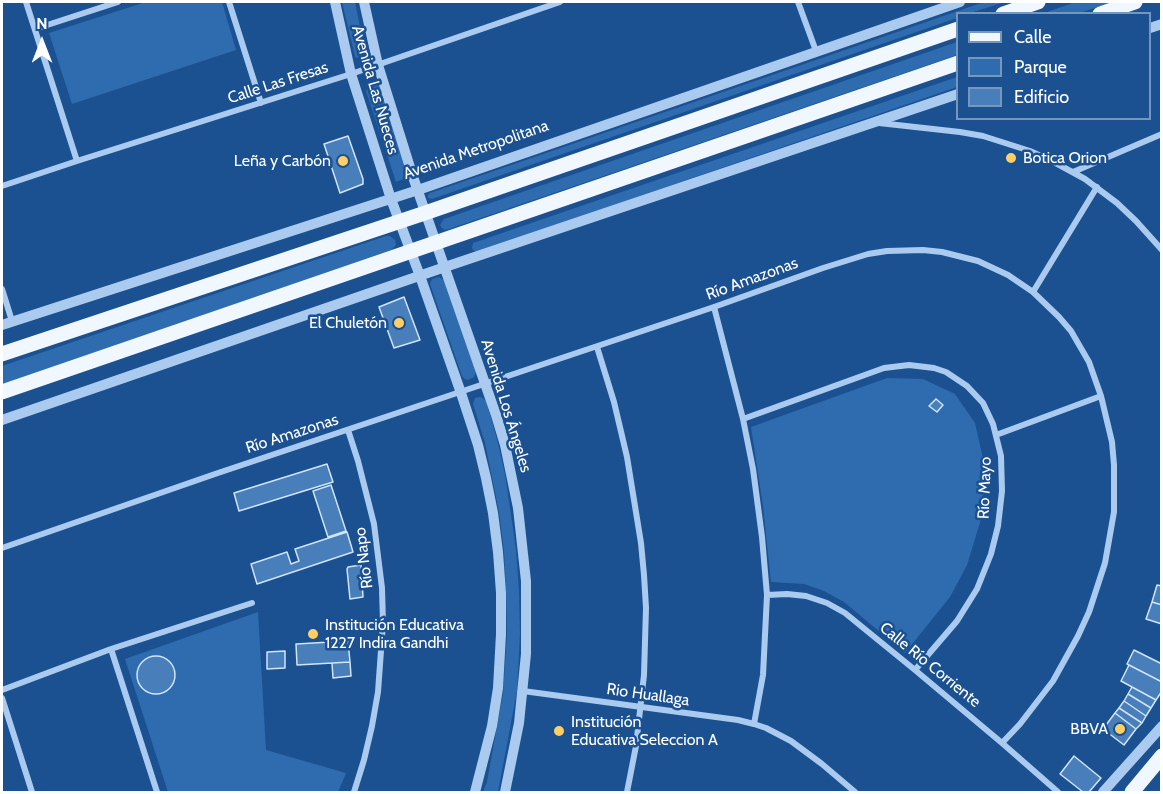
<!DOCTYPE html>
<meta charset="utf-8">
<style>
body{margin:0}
#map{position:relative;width:1163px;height:794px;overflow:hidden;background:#1b5191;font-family:Cabin,sans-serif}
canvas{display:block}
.frame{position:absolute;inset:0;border:3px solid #fff;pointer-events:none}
.legend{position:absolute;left:956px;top:12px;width:195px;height:108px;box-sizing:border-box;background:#1b5191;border:2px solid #7697bd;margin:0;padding:8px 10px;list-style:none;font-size:18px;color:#fff}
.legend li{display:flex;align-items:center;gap:12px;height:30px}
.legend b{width:30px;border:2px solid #7697bd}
.north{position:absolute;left:12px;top:12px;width:60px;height:60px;-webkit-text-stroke:4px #1b5191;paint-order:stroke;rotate:0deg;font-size:16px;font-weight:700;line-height:24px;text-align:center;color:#fff}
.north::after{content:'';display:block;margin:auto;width:21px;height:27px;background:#fff;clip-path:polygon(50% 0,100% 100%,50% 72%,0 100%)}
</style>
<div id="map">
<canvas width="1163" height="794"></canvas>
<div class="frame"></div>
<ul class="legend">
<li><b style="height:8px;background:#f1f7ff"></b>Calle</li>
<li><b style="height:16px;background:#2e6caf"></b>Parque</li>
<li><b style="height:16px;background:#487eba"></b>Edificio</li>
</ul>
<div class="north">N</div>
</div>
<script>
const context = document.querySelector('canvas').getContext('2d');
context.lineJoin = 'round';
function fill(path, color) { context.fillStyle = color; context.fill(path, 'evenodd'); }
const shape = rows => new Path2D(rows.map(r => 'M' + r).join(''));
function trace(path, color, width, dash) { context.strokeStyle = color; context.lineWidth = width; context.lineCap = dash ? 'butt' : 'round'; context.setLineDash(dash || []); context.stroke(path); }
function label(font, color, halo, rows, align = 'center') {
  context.font = font + ' Cabin,sans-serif'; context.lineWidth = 5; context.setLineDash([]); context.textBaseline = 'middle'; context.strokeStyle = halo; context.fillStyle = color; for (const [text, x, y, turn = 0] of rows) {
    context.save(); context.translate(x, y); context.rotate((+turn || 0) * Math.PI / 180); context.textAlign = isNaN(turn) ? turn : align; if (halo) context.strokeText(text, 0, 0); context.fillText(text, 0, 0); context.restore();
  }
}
fill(shape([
 [146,2,222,2,236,50,72,104,49,33],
 [342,2,355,2,365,52,365,54,356,58,355,56],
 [984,2,1005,2,970,13,958,14,957,18,432,199,428,198,428,195,430,193],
 [1076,2,1114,2,1079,13,1041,14],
 [957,42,957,55,449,229,445,230,442,228,440,225,444,219],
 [957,77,957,87,477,252,473,250,472,248,473,243],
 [374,84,379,86,409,177,396,182,366,91,368,87],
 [386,236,390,236,395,240,396,245,391,250,56,368,2,385,2,366],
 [439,277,444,280,476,371,474,377,468,380,465,379,462,376,430,284,432,279],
 [887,378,923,379,955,394,975,423,984,463,982,516,967,565,950,597,905,653,844,602,824,591,804,584,771,582,763,506,751,427],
 [480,397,483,398,486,401,497,439,505,474,516,549,519,592,520,633,517,691,498,792,483,792,487,782,503,693,507,634,506,593,504,551,499,512,485,443,473,404,475,398],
 [258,612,266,750,346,773,338,792,168,792,125,659]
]), '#2e6caf');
const building = shape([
 [348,136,363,179,363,184,340,193,324,144,348,136],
 [404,297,420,340,394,348,379,307,404,297],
 [936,399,943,405,937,412,929,406,936,399],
 [327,464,333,482,239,511,234,493,327,464],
 [331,485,346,531,328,537,313,491,331,485],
 [347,532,353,552,257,584,251,564,287,552,291,564,299,561,295,549,347,532],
 [361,565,363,597,350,599,347,569,348,567,361,565],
 [1157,585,1162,586,1162,605,1152,602,1157,585],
 [1152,602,1162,605,1162,624,1146,619,1152,602],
 [348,641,350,662,297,665,296,644,348,641],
 [1134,650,1162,664,1162,682,1127,664,1134,650],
 [285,651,285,668,267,669,267,652,285,651],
 '137 675a19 19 0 1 1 38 0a19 19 0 1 1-38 0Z',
 [350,662,351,676,333,678,332,663,350,662],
 [1129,665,1162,682,1162,691,1156,700,1121,681,1129,665],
 [1132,687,1156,700,1151,708,1128,694,1132,687],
 [1128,694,1151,708,1146,716,1124,701,1128,694],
 [1124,701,1146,716,1142,723,1119,708,1124,701],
 [1119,708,1142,723,1136,729,1115,713,1119,708],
 [1115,713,1136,729,1124,745,1103,729,1115,713],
 [1074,756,1101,778,1089,792,1083,792,1060,774,1074,756]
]);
fill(building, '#487eba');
trace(building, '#d0e4fa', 1.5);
trace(shape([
 [26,2,77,161],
 [229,2,261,103],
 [798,2,816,51],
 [35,29,118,2],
 [879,123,960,132,983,136,1030,151,1052,161,1085,179,1117,203,1136,221,1162,250],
 [1073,172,1162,134],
 [2,186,77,161,351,74,560,2],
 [2,289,12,321],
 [1033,292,1097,187],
 [714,307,743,419,753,469,762,537,767,595,763,675,754,724],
 [597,347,614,402,627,457,641,543,644,575,646,608,644,675,636,746,627,792],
 [743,419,884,368,909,365,934,368,946,372,967,386,983,403,993,424,1001,456,1002,491,998,526,991,554,977,589,957,621,915,670],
 [348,430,358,461,374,524,382,588,383,623,378,692,372,726,364,760,354,792],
 [996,435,1101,396],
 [2,548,215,474,714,307,823,268,868,254,887,251,923,250,942,252,978,261,1008,275,1033,292,1059,317,1071,331,1089,362,1101,396,1112,442,1114,465,1114,512,1105,563,1089,612,1078,636,1053,681,1020,724,1002,743],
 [767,595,787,594,806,596,827,603,845,613,915,670,1002,743,1058,792],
 [111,649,157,792],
 [2,690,111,649,252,603],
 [523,691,738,720,754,724,766,728,791,741,822,764,855,792],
 [2,698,32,792]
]), '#aacbef', 6);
trace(shape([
 [335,2,351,74,391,199,420,276,461,393,478,445,486,478,493,513,498,552,501,593,501,634,498,688,492,726,475,792],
 [364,2,378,65,413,177,496,415,505,445,518,508,526,581,526,654,519,723,505,792],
 [1150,28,1162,24],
 [2,325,418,190,960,2],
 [2,420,445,267,958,94],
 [1103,792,1162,726]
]), '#aacbef', 10);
trace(shape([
 [1003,14,1038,2],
 [1100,14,1135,2],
 [2,354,425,213,958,29],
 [2,392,958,63],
 [1132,792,1162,756]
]), '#f1f7ff', 15);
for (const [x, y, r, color] of [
 [1011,158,6,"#ffcf67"],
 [343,161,6,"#ffcf67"],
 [399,323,6,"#ffcf67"],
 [313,634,6,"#ffcf67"],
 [1120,729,6,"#ffcf67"],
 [559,731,6,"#ffcf67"]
]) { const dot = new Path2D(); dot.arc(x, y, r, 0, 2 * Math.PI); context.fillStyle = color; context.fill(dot); trace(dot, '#1b5191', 2); }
label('16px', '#fff', '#1b5191', [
 ["Calle Las Fresas",278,83,-18],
 ["Avenida Las Nueces",375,90,74],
 ["Avenida Metropolitana",476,150,-19],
 ["Río Amazonas",752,279,-20],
 ["Avenida Los Ángeles",506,406,73],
 ["Río Amazonas",292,434,-18],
 ["Río Mayo",985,488,-88],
 ["Río Napo",364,558,-97],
 ["Calle Río Corriente",930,665,39],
 ["Rio Huallaga",648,695,8]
]);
label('16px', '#fff', '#1b5191', [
 ["Botica Orion",1023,158],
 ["Leña y Carbón",331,161,"right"],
 ["El Chuletón",387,323,"right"],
 ["Institución Educativa",325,625],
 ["1227 Indira Gandhi",325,643],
 ["Institución",571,722],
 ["Educativa Seleccion A",571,740],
 ["BBVA",1108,729,"right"]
], 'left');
</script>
